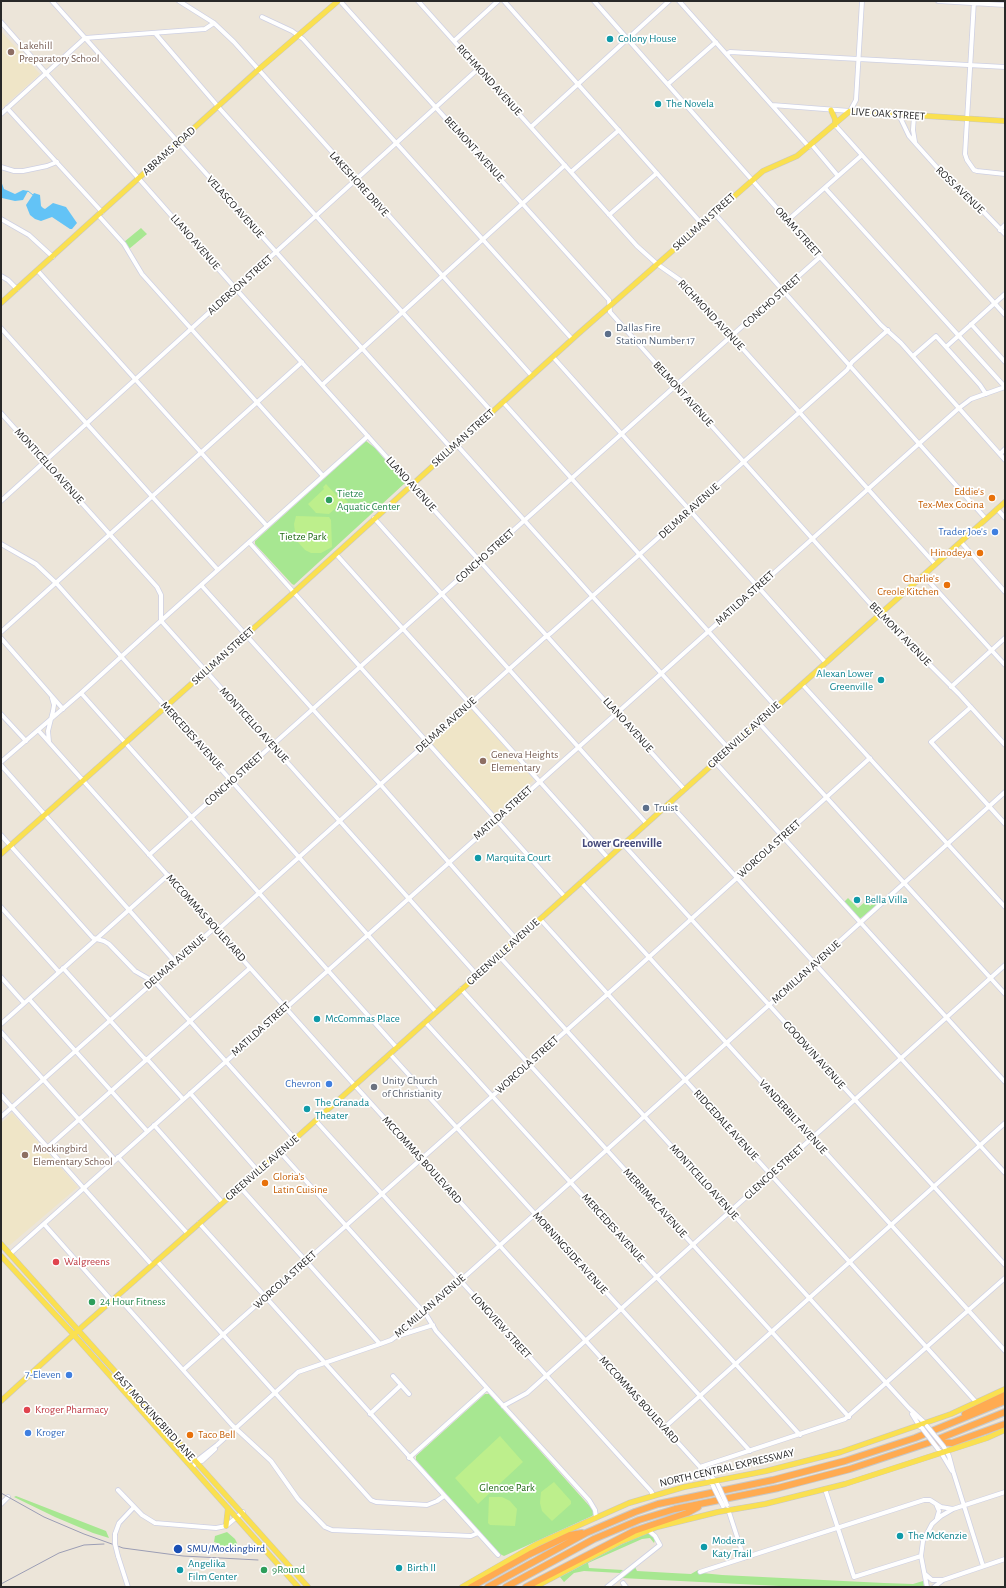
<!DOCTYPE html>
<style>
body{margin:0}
#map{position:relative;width:1006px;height:1588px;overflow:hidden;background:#ece5d9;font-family:"Alegreya Sans",sans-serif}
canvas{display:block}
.frame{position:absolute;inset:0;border:2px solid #282828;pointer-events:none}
</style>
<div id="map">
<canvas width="1006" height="1588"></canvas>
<div class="frame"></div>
</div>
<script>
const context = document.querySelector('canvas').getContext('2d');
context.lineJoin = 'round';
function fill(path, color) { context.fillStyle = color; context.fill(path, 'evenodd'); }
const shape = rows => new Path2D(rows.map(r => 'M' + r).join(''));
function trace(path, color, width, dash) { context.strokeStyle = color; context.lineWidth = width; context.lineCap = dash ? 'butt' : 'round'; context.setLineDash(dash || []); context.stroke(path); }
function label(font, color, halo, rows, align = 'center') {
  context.font = font + ' "Alegreya Sans",sans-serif'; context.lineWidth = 3.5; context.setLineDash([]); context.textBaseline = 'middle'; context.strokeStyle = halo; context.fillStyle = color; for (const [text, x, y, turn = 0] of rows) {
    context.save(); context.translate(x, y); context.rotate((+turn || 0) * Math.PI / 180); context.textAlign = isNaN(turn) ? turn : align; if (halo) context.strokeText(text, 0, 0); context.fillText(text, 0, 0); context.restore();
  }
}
fill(shape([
 [1,31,40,74,1,109],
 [470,707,534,780,495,814,431,743],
 [12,1113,78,1187,10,1245,7,1245,1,1239,1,1123]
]), '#efe5c7');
fill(shape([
 [141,228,147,234,129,249,124,242],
 [366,441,375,448,405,483,294,585,292,584,255,544,255,541],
 [848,898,858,908,866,901,870,906,878,899,880,902,861,918,859,918,844,902],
 [485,1394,489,1394,593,1510,594,1514,592,1516,504,1556,500,1554,416,1460,416,1456],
 [16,1496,106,1531,109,1538,93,1533,55,1517,14,1497],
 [227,1532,235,1539,237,1543,236,1546,220,1546,220,1544,214,1542,215,1536],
 [648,1533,651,1534,655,1540,654,1543,650,1538,642,1539,588,1563,589,1568,623,1570,620,1573,584,1571,574,1573,564,1582,560,1577,620,1545],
 [635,1567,637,1571,672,1573,691,1574,698,1570,702,1573,722,1575,884,1583,913,1584,923,1581,924,1587,799,1587,621,1578]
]), '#a7e791');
fill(shape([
 [326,484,338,497,341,495,348,502,340,507,339,505,329,514,316,513,308,504,324,489,323,487],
 [296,516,329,517,331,520,332,547,321,553,311,553,305,550,296,540,294,524],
 [500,1436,523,1462,478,1504,455,1478],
 [554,1482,571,1501,571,1504,552,1521,542,1511,540,1503,541,1492],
 [489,1497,502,1497,510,1501,517,1509,515,1526,490,1525,488,1523]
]), '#bdef8c');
fill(shape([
 [1,181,4,189,15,194,23,190,28,191,23,200,15,201,2,198],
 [34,193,40,195,41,206,43,208,45,209,53,203,66,207,77,223,72,229,70,229,52,217,41,221,35,219,30,215,26,205]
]), '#63c3f6');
trace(shape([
 [26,192,28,191,33,195]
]), '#63c3f6', 1);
const minor = shape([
 [52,1,451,448],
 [179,1,214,23,234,42,532,376],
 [340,1,609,300,610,312,883,618,959,694,1005,745],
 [418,1,637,246,657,264,680,280,692,292,935,564],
 [504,1,702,224],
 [594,1,820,257,881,325,901,343,1005,460],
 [679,1,809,147],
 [938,1,1005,5],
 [974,1,965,154,967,160,974,170,977,171,1005,174],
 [262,17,292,31,303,39,572,339],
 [1,22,236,289,684,789],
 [155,33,221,110,492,412],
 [454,41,498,1],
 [727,54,730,52,1005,67],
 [668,84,716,42],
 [772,105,850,111,856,100,862,1],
 [7,108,102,212],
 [1,114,85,38,205,29,214,23],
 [899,115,909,136,916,144,950,182,978,206,1005,234],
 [914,116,913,130,915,142],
 [835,125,1005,315],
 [531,127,669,1],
 [812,145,838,176],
 [1,167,14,171,23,171,47,166,57,162],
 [571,172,619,130],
 [825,188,1005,387],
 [714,213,986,519],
 [98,215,124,244,142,274,323,476],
 [609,215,657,173],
 [1,219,29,235,53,257],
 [788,220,862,155],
 [1000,230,1005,225],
 [38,271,267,526],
 [1,276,8,280,17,289],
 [971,324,1005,362],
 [1,328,218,570],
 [946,347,1005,294],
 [913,356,936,336,980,385,986,394],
 [553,357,826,663],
 [322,385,565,165],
 [503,402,776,707],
 [1,413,157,587,161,595,161,620,163,623,477,975],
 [456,444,729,749],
 [1000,454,1005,449],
 [1,501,478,69],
 [997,509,1005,518],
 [374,518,646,823],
 [249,542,565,897],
 [961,542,1005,592],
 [1,544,36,564,57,584,436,1012],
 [336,554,608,858],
 [923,575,1005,665],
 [201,585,380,784,517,940],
 [1,632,302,362],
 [1,638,63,709],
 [802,684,1005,907],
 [951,687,1005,638],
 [81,693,397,1048],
 [971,707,931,742,1005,824],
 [1,714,26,741],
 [759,723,1005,994],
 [38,730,358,1089,700,1467,701,1471,711,1483],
 [49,742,48,731,53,711,54,705,52,698],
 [1,762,81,693,154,627,368,436],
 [715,762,1005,1082],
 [1,765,175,962],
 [669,803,1005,1173],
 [1,835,93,938,104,941,109,944,135,971,156,983,295,1139],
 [623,844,1005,1265],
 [149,855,820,257],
 [581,882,1005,1351],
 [1,907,59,972],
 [540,919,976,1402],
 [499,956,909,1408,926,1424],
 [63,968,116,1027,144,1058,149,1061,183,1099],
 [1,977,24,1003],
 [461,989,849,1417],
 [29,999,147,1131],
 [425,1022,800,1435],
 [1,1024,168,875],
 [1,1032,115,1160],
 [390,1054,750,1451],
 [190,1093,258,1171],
 [1,1095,152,1265],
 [1,1117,211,931,221,927,544,638,551,633,847,370,852,362,888,330],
 [316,1121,640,1479,651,1491,653,1495],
 [154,1125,222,1202],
 [48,1147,250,968],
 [280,1152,427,1316,436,1331,487,1388,589,1500,595,1510,596,1517],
 [118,1157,187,1233],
 [240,1187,380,1344],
 [199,1223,498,1555],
 [44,1224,112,1301],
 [10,1254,959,408,971,399,1005,387],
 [157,1261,371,1500,376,1502,427,1505,437,1501,444,1496],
 [117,1296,232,1425,271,1461,298,1499,325,1527,332,1530,471,1536,478,1533],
 [398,1336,433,1325],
 [183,1370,628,976,870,758],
 [393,1376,409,1394],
 [503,1406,527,1393,792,1156,1005,965],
 [370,1414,401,1385],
 [912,1414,920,1427],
 [664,1428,1005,1123],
 [944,1447,949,1456,953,1471,983,1566],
 [940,1451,952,1471],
 [409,1458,487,1388],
 [197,1463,202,1461,215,1449],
 [700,1467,845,1419,1005,1278],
 [701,1467,705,1469,717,1483],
 [192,1468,199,1459,217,1445,298,1372,380,1344,391,1340,405,1330,769,1005,1005,792],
 [825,1489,854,1577,921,1556],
 [118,1490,142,1515,155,1523,216,1528,226,1526,243,1512],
 [1,1504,8,1497],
 [936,1504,939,1511,937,1518],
 [728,1509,744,1558],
 [115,1534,119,1523,134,1507],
 [118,1556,128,1587],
 [700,1572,924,1500,930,1500,941,1507,953,1509],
 [925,1574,932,1580,942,1580],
 [623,1583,626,1587],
 [607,1587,660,1545,655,1536,648,1530],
 [927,1587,921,1556,923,1541,932,1524,941,1516,953,1509,1005,1492],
 [934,1587,943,1580,1005,1559]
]);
const major = shape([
 [831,110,835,119,835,125],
 [1,303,258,70,338,1],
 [1,854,292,594,578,334,763,171,797,156,850,111,1005,121],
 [1,1244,308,1587],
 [1,1256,74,1335,298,1587],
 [1,1401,82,1327,295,1139,1005,502],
 [226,1526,228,1508],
 [462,1587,537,1544,629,1503,684,1487,766,1471,841,1452,951,1414,1005,1389],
 [535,1587,620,1542,657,1527,718,1512,765,1504,845,1484,987,1438,1005,1430]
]);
const highway = shape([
 [965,1414,1005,1395],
 [936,1442,952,1443,1005,1424],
 [471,1587,530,1554,570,1535,582,1533],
 [488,1587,586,1533,635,1512,658,1504,773,1480,845,1461,915,1438,1005,1401],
 [506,1587,594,1539,639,1520,675,1509,778,1488,850,1469,931,1442,1005,1412],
 [526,1587,634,1531,687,1513,698,1507]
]);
trace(minor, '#ced0e3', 5.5);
trace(major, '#c7c7c7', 6);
trace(highway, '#c7c7c7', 8);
trace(minor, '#fff', 4);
trace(major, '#fae050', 5);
trace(highway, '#ffab51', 6);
trace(shape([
 [1,1493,44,1517,84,1534,123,1548,183,1556,258,1560],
 [1,1584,59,1553,84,1545,104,1544]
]), '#9b9db4', 1);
const minorBridge = shape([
 [927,1426,944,1447],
 [922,1428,938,1449],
 [718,1485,727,1505],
 [713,1486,723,1506],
 [115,1534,115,1544,118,1556]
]);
trace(minorBridge, '#ced0e3', 5.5, []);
trace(minorBridge, '#fff', 4);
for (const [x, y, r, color] of [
 [610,39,4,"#0f9aa8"],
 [11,52,4,"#8d6e63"],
 [658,104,4,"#0f9aa8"],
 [608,334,4,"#5c6f8a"],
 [992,498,4,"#e8710a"],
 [329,500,4,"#2e9e5b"],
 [995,532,4,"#3f7fe0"],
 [980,553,4,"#e8710a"],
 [947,585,4,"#e8710a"],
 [881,680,4,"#0f9aa8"],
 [483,761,4,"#8d6e63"],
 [646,808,4,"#5c6f8a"],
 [478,858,4,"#0f9aa8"],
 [857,900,4,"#0f9aa8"],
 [317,1019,4,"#0f9aa8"],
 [329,1084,4,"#3f7fe0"],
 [374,1087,4,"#6b7280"],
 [307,1109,4,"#0f9aa8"],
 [25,1155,4,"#8d6e63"],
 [265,1183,4,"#e8710a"],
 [56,1262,4,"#e0444e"],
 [92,1302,4,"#2e9e5b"],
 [69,1375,4,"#3f7fe0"],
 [27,1410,4,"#e0444e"],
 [28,1433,4,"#3f7fe0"],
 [190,1435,4,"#e8710a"],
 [900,1536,4,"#0f9aa8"],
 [704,1547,4,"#0f9aa8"],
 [178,1549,5,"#1a4fb4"],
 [399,1568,4,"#0f9aa8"],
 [180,1570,4,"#0f9aa8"],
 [264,1570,4,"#2e9e5b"]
]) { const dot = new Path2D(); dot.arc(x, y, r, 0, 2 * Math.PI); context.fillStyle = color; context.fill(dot); trace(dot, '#fff', 1.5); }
label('11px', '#0d838f', '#fff', [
 ["Colony House",618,39],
 ["The Novela",666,104],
 ["Alexan Lower",873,674,"right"],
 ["Greenville",873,687,"right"],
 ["Marquita Court",486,858],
 ["Bella Villa",865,900],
 ["McCommas Place",325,1019],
 ["The Granada",315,1103],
 ["Theater",315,1116],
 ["The McKenzie",908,1536],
 ["Modera",712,1541],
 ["Katy Trail",712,1554],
 ["Angelika",188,1564],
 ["Film Center",188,1577],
 ["Birth II",407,1568]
], 'left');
label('11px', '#785e54', '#fff', [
 ["Lakehill",19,46],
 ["Preparatory School",19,59],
 ["Geneva Heights",491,755],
 ["Elementary",491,768],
 ["Mockingbird",33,1149],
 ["Elementary School",33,1162]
], 'left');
label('11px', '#282828', '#fff', [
 ["RICHMOND AVENUE",489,80,48],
 ["LIVE OAK STREET",888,114,4],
 ["BELMONT AVENUE",474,149,48],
 ["ABRAMS ROAD",169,151,-42],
 ["LAKESHORE DRIVE",359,184,48],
 ["ROSS AVENUE",960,190,44],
 ["VELASCO AVENUE",235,207,48],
 ["SKILLMAN STREET",704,222,-42],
 ["ORAM STREET",798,232,48],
 ["LLANO AVENUE",195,242,49],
 ["ALDERSON STREET",240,285,-42],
 ["CONCHO STREET",772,301,-42],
 ["RICHMOND AVENUE",711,315,47],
 ["BELMONT AVENUE",683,394,48],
 ["SKILLMAN STREET",463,438,-42],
 ["MONTICELLO AVENUE",49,466,48],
 ["LLANO AVENUE",411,484,48],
 ["DELMAR AVENUE",689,511,-42],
 ["CONCHO STREET",485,556,-42],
 ["MATILDA STREET",745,598,-42],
 ["BELMONT AVENUE",900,634,46],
 ["SKILLMAN STREET",223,656,-42],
 ["MONTICELLO AVENUE",254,725,48],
 ["DELMAR AVENUE",446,725,-42],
 ["LLANO AVENUE",628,725,48],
 ["GREENVILLE AVENUE",744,735,-42],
 ["MERCEDES AVENUE",192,736,48],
 ["CONCHO STREET",234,779,-42],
 ["MATILDA STREET",503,813,-42],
 ["WORCOLA STREET",769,849,-42],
 ["MCCOMMAS BOULEVARD",206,918,48],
 ["GREENVILLE AVENUE",503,952,-42],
 ["DELMAR AVENUE",175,962,-41],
 ["MCMILLAN AVENUE",806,972,-42],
 ["MATILDA STREET",261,1029,-42],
 ["GOODWIN AVENUE",814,1055,48],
 ["WORCOLA STREET",527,1065,-42],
 ["VANDERBILT AVENUE",793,1117,48],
 ["RIDGEDALE AVENUE",726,1125,48],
 ["MCCOMMAS BOULEVARD",422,1160,48],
 ["GREENVILLE AVENUE",262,1168,-41],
 ["GLENCOE STREET",774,1172,-42],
 ["MONTICELLO AVENUE",704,1182,48],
 ["MERRIMAC AVENUE",655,1203,48],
 ["MERCEDES AVENUE",613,1228,48],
 ["MORNINGSIDE AVENUE",570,1253,48],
 ["WORCOLA STREET",285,1280,-42],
 ["MC MILLAN AVENUE",430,1306,-41],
 ["LONGVIEW STREET",501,1326,48],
 ["MCCOMMAS BOULEVARD",639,1400,48],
 ["EAST MOCKINGBIRD LANE",154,1416,48],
 ["NORTH CENTRAL EXPRESSWAY",727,1468,-13]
]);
label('11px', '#4e5e75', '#fff', [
 ["Dallas Fire",616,328],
 ["Station Number 17",616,341],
 ["Truist",654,808]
], 'left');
label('11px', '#c56008', '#fff', [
 ["Eddie's",984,492],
 ["Tex-Mex Cocina",984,505],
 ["Hinodeya",972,553],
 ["Charlie's",939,579],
 ["Creole Kitchen",939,592],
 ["Gloria's",273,1177,"left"],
 ["Latin Cuisine",273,1190,"left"],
 ["Taco Bell",198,1435,"left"]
], 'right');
label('11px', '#27864d', '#fff', [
 ["Tietze",337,494],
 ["Aquatic Center",337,507],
 ["24 Hour Fitness",100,1302],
 ["9Round",272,1570]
], 'left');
label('11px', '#366cbe', '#fff', [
 ["Trader Joe's",987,532],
 ["Chevron",321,1084],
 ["7-Eleven",61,1375],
 ["Kroger",36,1433,"left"]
], 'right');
label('11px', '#1f6914', '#fff', [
 ["Tietze Park",303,537],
 ["Glencoe Park",507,1488]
]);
label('11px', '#5b616d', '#fff', [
 ["Unity Church",382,1081],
 ["of Christianity",382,1094]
], 'left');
label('11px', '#be3a42', '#fff', [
 ["Walgreens",64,1262],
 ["Kroger Pharmacy",35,1410]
], 'left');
label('11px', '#164399', '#fff', [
 ["SMU/Mockingbird",187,1549]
], 'left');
label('bold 12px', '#464b7c', '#fff', [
 ["Lower Greenville",622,843]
]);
</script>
